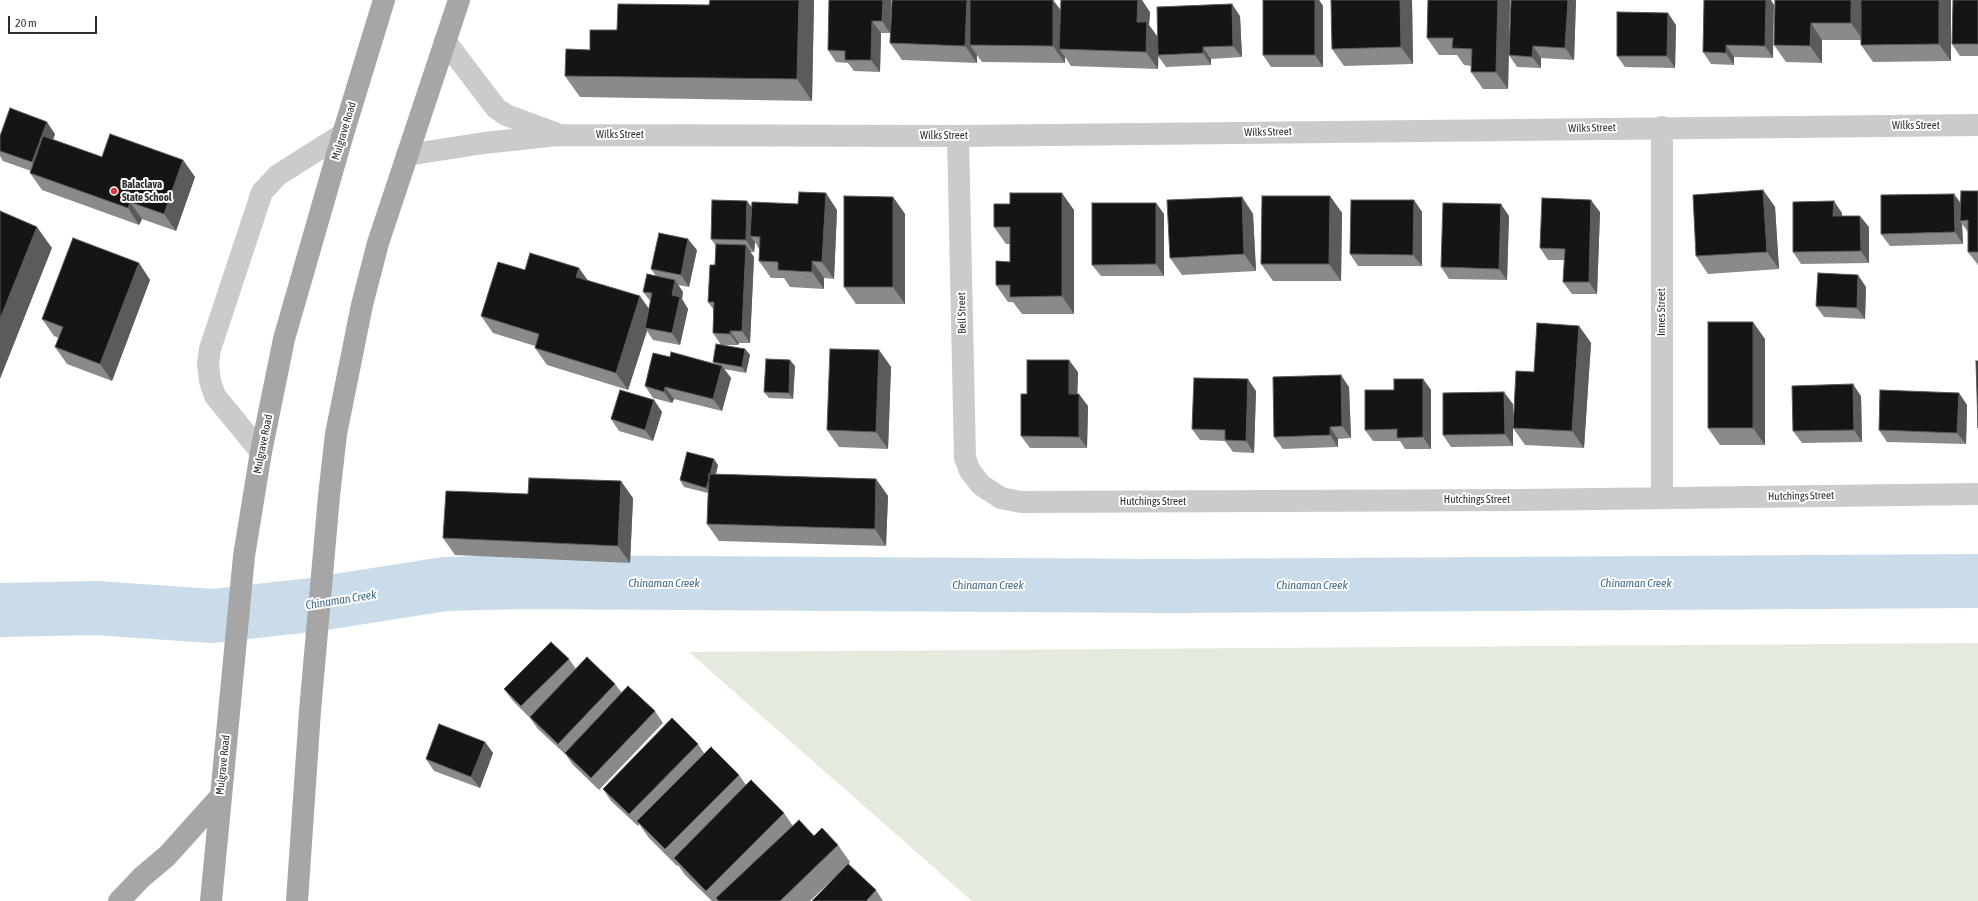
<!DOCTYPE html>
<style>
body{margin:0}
#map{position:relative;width:1978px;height:901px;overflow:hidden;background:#fff;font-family:"Asap Condensed",sans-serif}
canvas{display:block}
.scale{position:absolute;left:8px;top:16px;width:89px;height:18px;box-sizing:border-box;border:2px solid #2e2e2e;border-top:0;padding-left:5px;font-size:12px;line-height:14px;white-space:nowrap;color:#2e2e2e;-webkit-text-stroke:3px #fff;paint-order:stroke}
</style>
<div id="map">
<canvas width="1978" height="901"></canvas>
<div class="scale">20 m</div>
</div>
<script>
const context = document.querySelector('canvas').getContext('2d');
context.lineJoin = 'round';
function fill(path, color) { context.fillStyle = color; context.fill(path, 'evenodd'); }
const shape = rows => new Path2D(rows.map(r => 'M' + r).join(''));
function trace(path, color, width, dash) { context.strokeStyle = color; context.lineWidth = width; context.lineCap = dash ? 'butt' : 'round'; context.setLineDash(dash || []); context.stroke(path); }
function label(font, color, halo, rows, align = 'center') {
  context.font = font + ' "Asap Condensed",sans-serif'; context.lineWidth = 4; context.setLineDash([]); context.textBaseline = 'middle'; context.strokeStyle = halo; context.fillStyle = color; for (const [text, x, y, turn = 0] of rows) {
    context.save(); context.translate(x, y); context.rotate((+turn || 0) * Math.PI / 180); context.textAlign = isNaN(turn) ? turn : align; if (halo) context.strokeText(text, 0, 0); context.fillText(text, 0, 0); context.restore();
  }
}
fill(shape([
 [1978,643,1978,901,972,901,689,652]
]), '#e4eadd');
trace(shape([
 [0,610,96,608,212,616,311,605,445,584,520,582,1169,586,1978,581]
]), '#cadce9', 54);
trace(shape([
 [445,41,496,108,506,115,555,133],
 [1662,127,1662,498],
 [958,136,965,458,970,471,981,485,1001,498,1021,502,1522,500,1978,494],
 [407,155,484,143,558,135,958,136,1978,125],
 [261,452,215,396,210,381,208,364,210,349,262,192,278,175,343,134]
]), '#cbcbcb', 22);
trace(shape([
 [119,901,142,877,167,856,220,797],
 [211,901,244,556,261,452,284,339,343,134,384,0],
 [297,901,310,711,329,496,336,434,362,305,378,243,459,0]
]), '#a6a6a6', 22);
fill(shape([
 [829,0,891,0,891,25,1053,0,1061,10,1150,12,1149,25,1157,36,1240,16,1242,57,1211,59,1211,65,1166,67,1158,56,1158,69,1071,66,1065,57,1065,63,982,62,977,55,977,63,902,60,890,43,890,33,881,33,880,72,854,71,848,63,836,62,828,50],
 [1263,0,1319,0,1323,6,1323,67,1271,67,1263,55],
 [1412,0,1413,64,1344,66,1332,49],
 [1510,0,1508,89,1483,89,1471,72,1471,66,1464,65,1457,55,1439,55,1427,38],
 [1576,0,1574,60,1541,58,1541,68,1517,67,1509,55],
 [1771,0,1773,58,1734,57,1734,65,1711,64,1703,52],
 [1775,0,1951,0,1951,61,1873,62,1861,45,1861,40,1822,40,1822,63,1786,62,1774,45],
 [1978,0,1978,56,1960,56,1952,44],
 [814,1,812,101,580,97,565,76,590,50,709,5],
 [1676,25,1675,68,1625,67,1617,56],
 [55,134,53,140,102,157,183,160,195,177,176,231,142,219,139,225,42,190,30,173,31,171,3,161,0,156,0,136],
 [1763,190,1775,207,1779,269,1708,274,1696,256],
 [1978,191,1978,265,1968,252,1968,232,1962,224,1963,244,1890,246,1881,234,1954,194,1961,203],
 [1330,196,1342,213,1341,281,1273,281,1261,264],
 [893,197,905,214,905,304,856,304,844,287],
 [1242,197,1253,214,1256,271,1182,275,1170,258],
 [1414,200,1422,212,1422,266,1358,266,1350,254],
 [1156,203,1164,214,1164,276,1101,276,1092,265],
 [752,207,837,210,834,279,824,278,824,289,790,287,784,278,771,278,759,261,759,249,755,242,754,252,750,252,754,257,750,343,739,343,738,345,721,345,745,349,750,355,746,373,724,369,731,378,722,411,674,399,672,403,653,398,645,386,670,357,715,364,713,362,721,345,713,333,713,309,708,302,715,265,716,246,711,239],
 [1074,210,1074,314,1022,314,1013,302,1008,302,996,285,1010,262,1010,244,1006,244,994,227],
 [1600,212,1597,294,1572,294,1563,282,1564,260,1548,260,1540,248],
 [1842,213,1842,216,1869,227,1869,263,1801,264,1793,252],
 [1509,216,1507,280,1449,279,1441,267],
 [697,250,689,287,678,285,683,292,682,299,688,309,680,345,653,340,647,331,628,390,547,365,535,348,535,346,493,333,481,316,525,270,588,280,649,309,651,302,643,292,656,276,651,269],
 [139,263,150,280,112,381,67,364,55,347,59,338,54,336,42,319],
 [1866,287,1865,319,1824,317,1816,306],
 [1579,326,1591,343,1584,448,1525,445,1513,428,1513,446,1451,447,1443,435,1513,404,1513,427,1534,372],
 [1765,339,1765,445,1720,445,1708,428],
 [879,350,891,367,888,449,839,447,827,430],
 [795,366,793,399,769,398,764,392],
 [1078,372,1077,394,1088,406,1087,448,1030,448,1021,436,1027,394],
 [1423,379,1431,390,1431,449,1405,449,1400,441,1373,441,1365,430,1394,390],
 [1349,387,1351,438,1338,439,1338,447,1283,449,1274,437],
 [1256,391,1254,453,1233,452,1225,441,1200,440,1192,429],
 [1959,393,1967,405,1966,444,1887,442,1879,430],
 [1861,396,1862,442,1802,443,1793,431],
 [654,400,662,412,653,441,619,431,611,419],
 [718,465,716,474,876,479,888,496,886,546,719,541,707,524,708,493,684,487,680,480],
 [633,498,630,563,455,555,443,538],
 [569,659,576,669,615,684,622,693,655,711,663,723,599,790,573,765,566,755,538,729,530,718,513,701,504,689],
 [485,742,493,753,480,788,434,771,426,759],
 [698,744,704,753,739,775,746,785,784,813,793,826,814,836,838,845,850,862,849,864,876,890,883,901,812,901,842,870,810,901,712,901,685,875,678,865,677,866,649,838,639,824,638,826,611,801,603,789]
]), '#8a8a8a');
fill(shape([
 [799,0,814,0,814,1,812,101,797,79],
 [883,0,891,0,890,33,882,21],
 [967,0,979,0,970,45,977,55,977,63,965,46],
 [1053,0,1065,17,1059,49,1065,57,1065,63,1053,46],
 [1138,0,1142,0,1150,12,1149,25,1159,39,1158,69,1146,52,1137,22],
 [1315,0,1319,0,1323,6,1323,67,1315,55],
 [1400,0,1412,0,1413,64,1401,47],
 [1498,0,1510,0,1508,89,1496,72],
 [1568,0,1576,0,1574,60,1565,48],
 [1766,0,1771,0,1774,5,1773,58,1765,46],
 [1851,0,1863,0,1863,40,1851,23],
 [1939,0,1951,0,1951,61,1939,44],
 [1232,4,1240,16,1242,57,1233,46],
 [1668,13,1676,25,1675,68,1667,56],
 [872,21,881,33,880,72,871,60],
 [1811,23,1822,40,1822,63,1810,46],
 [1726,45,1734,57,1734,65,1726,53],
 [1533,46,1541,58,1541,68,1532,57],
 [1203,47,1211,59,1211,65,1203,53],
 [47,122,55,134,40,174,32,162],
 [183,160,195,177,176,231,164,214],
 [1763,190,1775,207,1779,269,1767,252],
 [826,193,837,210,834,279,822,262],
 [1062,193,1074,210,1074,314,1062,296],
 [1954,194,1962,206,1960,221,1962,224,1963,244,1955,232],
 [1330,196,1342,213,1341,281,1329,264],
 [893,197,905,214,905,304,893,287],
 [1242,197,1253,214,1256,271,1244,254],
 [1414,200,1422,212,1422,266,1413,255],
 [1591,200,1600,212,1597,294,1589,282],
 [747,201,756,213,750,236,755,242,754,252,746,240],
 [1834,201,1842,213,1842,228,1833,216],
 [130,202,142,219,139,225,128,208],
 [1156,203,1164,214,1164,276,1156,264],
 [1501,204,1509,216,1507,280,1499,269],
 [1860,216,1869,227,1869,263,1861,251],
 [37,227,52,248,0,379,0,319],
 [688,239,697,250,689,287,681,275],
 [746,245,754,257,750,343,742,331],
 [812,261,824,278,824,289,812,272],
 [139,263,150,280,112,381,100,364],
 [579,268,591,285,576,277],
 [1858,275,1866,287,1865,319,1857,308],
 [675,280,683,292,682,299,688,309,680,345,672,333,672,295],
 [640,296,652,313,645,328,647,331,628,390,616,373],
 [1753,322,1765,339,1765,445,1753,428],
 [1579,326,1591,343,1584,448,1572,431],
 [730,331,739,343,738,345,730,334],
 [745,349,750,355,746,373,742,367],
 [879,350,891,367,888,449,876,432],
 [790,360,795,366,793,399,789,393],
 [1069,360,1078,372,1077,406,1069,394],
 [722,366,731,378,722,411,713,399],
 [1341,375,1349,387,1351,438,1342,426],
 [1248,379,1256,391,1254,453,1246,441],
 [1423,379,1431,390,1431,449,1423,437],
 [1853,384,1861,396,1862,442,1854,430],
 [665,387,674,399,672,403,664,392],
 [1504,392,1513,404,1513,446,1505,434],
 [1959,393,1967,405,1966,444,1957,433],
 [1079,394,1088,406,1087,448,1079,437],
 [654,400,662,412,653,441,645,430],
 [1330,427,1338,439,1338,447,1330,435],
 [714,459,718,465,711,494,706,488],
 [876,479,888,496,886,546,875,529],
 [621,481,633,498,630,563,618,546],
 [485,742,493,753,480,788,471,777]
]), '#5b5b5b');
const building = shape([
 [710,0,799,0,797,79,565,76,566,49,590,50,590,30,617,30,618,4,709,5,710,0],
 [829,0,883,0,882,21,872,21,871,60,845,60,845,51,828,50,829,0],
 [892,0,967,0,965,46,890,43,892,0],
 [970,0,1053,0,1053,46,970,45,970,0],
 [1061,0,1138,0,1137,22,1147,22,1146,52,1059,49,1061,0],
 [1263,0,1315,0,1315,55,1263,55,1263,0],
 [1331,0,1400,0,1401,47,1332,49,1331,0],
 [1428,0,1498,0,1496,72,1471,72,1472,49,1452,48,1453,38,1427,38,1428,0],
 [1511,0,1568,0,1565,48,1533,46,1532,57,1509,55,1511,0],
 [1704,0,1766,0,1765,46,1726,45,1726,53,1703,52,1704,0],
 [1775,0,1851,0,1851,23,1811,23,1810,46,1774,45,1775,0],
 [1861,0,1939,0,1939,44,1861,45,1861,0],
 [1953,0,1978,0,1978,44,1952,44,1953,0],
 [1232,4,1233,46,1203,47,1203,53,1158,55,1157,7,1232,4],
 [1617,12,1668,13,1667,56,1617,56,1617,12],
 [10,108,47,122,32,162,0,151,0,136,10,108],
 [110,134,183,160,164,214,130,202,128,208,30,173,43,136,102,157,110,134],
 [1763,190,1767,252,1696,256,1693,195,1763,190],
 [1961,191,1978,191,1978,252,1968,252,1968,220,1960,221,1961,191],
 [799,192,826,193,822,262,812,261,812,272,778,270,778,262,759,261,760,237,750,236,752,202,798,204,799,192],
 [1010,193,1062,193,1062,296,1010,297,1010,285,996,285,996,261,1010,262,1010,227,994,227,994,204,1010,204,1010,193],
 [1954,194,1955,232,1881,234,1881,195,1954,194],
 [844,196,893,197,893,287,844,287,844,196],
 [1262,196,1330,196,1329,264,1261,264,1262,196],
 [1242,197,1244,254,1170,258,1167,200,1242,197],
 [1542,198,1591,200,1589,282,1563,282,1565,249,1540,248,1542,198],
 [712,200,747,201,746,240,711,239,712,200],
 [1351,200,1414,200,1413,255,1350,254,1351,200],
 [1834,201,1833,216,1860,216,1861,251,1793,252,1793,202,1834,201],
 [1092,203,1156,203,1156,264,1092,265,1092,203],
 [1443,203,1501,204,1499,269,1441,267,1443,203],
 [0,211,37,227,0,319,0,211],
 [659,233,688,239,681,275,651,269,659,233],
 [73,238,139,263,100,364,55,347,63,327,42,319,73,238],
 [716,244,746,245,742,331,730,331,730,334,713,333,714,302,708,302,710,265,715,265,716,244],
 [530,253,579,268,576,277,640,296,616,373,535,348,539,334,481,316,498,262,525,270,530,253],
 [1818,273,1858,275,1857,308,1816,306,1818,273],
 [647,274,675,280,672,295,680,297,672,333,645,328,652,293,643,292,647,274],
 [1708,322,1753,322,1753,428,1708,428,1708,322],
 [1537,323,1579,326,1572,431,1513,428,1516,371,1534,372,1537,323],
 [716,344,745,349,742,367,713,362,716,344],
 [830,349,879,350,876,432,827,430,830,349],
 [671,352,722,366,713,399,665,387,664,392,645,386,653,353,670,357,671,352],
 [766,359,790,360,789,393,764,392,766,359],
 [1027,360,1069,360,1069,394,1079,394,1079,437,1021,436,1021,394,1027,394,1027,360],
 [1976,361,1978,361,1978,428,1976,361],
 [1341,375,1342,426,1330,427,1330,435,1274,437,1273,377,1341,375],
 [1194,378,1248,379,1246,441,1225,440,1225,430,1192,429,1194,378],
 [1394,379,1423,379,1423,437,1397,438,1397,429,1365,430,1365,390,1394,390,1394,379],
 [1853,384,1854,430,1793,431,1792,386,1853,384],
 [620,390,654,400,645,430,611,419,620,390],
 [1880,390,1959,393,1957,433,1879,430,1880,390],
 [1504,392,1505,434,1443,435,1443,393,1504,392],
 [687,452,714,459,710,474,709,474,709,479,706,488,680,480,687,452],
 [709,474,876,479,875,529,707,524,709,474],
 [529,478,621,481,618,546,443,538,446,491,528,494,529,478],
 [551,642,569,659,521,706,504,689,551,642],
 [587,657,615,684,558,744,530,717,587,657],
 [628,686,655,711,591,778,565,753,628,686],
 [672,718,698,744,629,814,603,789,672,718],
 [439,724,485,742,471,777,426,759,439,724],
 [711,747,739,775,665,849,637,821,711,747],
 [751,780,784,813,706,891,674,858,751,780],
 [799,820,814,836,822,828,838,845,780,901,719,901,716,898,799,820],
 [848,864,876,890,866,901,812,901,848,864]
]);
fill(building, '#151515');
trace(building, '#5b5b5b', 1);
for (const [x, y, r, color] of [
 [114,191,4,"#d83d44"]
]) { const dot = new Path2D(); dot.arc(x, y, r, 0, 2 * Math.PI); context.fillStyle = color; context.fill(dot); trace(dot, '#fff', 1.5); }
label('11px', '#2e2e2e', '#fff', [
 ["Wilks Street",1916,126],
 ["Wilks Street",1592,128,-1],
 ["Mulgrave Road",344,131,-73],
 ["Wilks Street",1268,132,-1],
 ["Wilks Street",620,135],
 ["Wilks Street",944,136],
 ["Innes Street",1662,312,-90],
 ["Bell Street",962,313,-91],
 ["Mulgrave Road",263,444,-79],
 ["Hutchings Street",1801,496,-1],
 ["Hutchings Street",1477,500],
 ["Hutchings Street",1153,502],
 ["Mulgrave Road",223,765,-84]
]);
label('bold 11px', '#2e2e2e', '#fff', [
 ["Balaclava",122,185],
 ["State School",122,198]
], 'left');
label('italic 12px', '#426c8a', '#fff', [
 ["Chinaman Creek",664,583],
 ["Chinaman Creek",1636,583],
 ["Chinaman Creek",988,585],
 ["Chinaman Creek",1312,585],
 ["Chinaman Creek",341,600,-9]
]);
</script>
